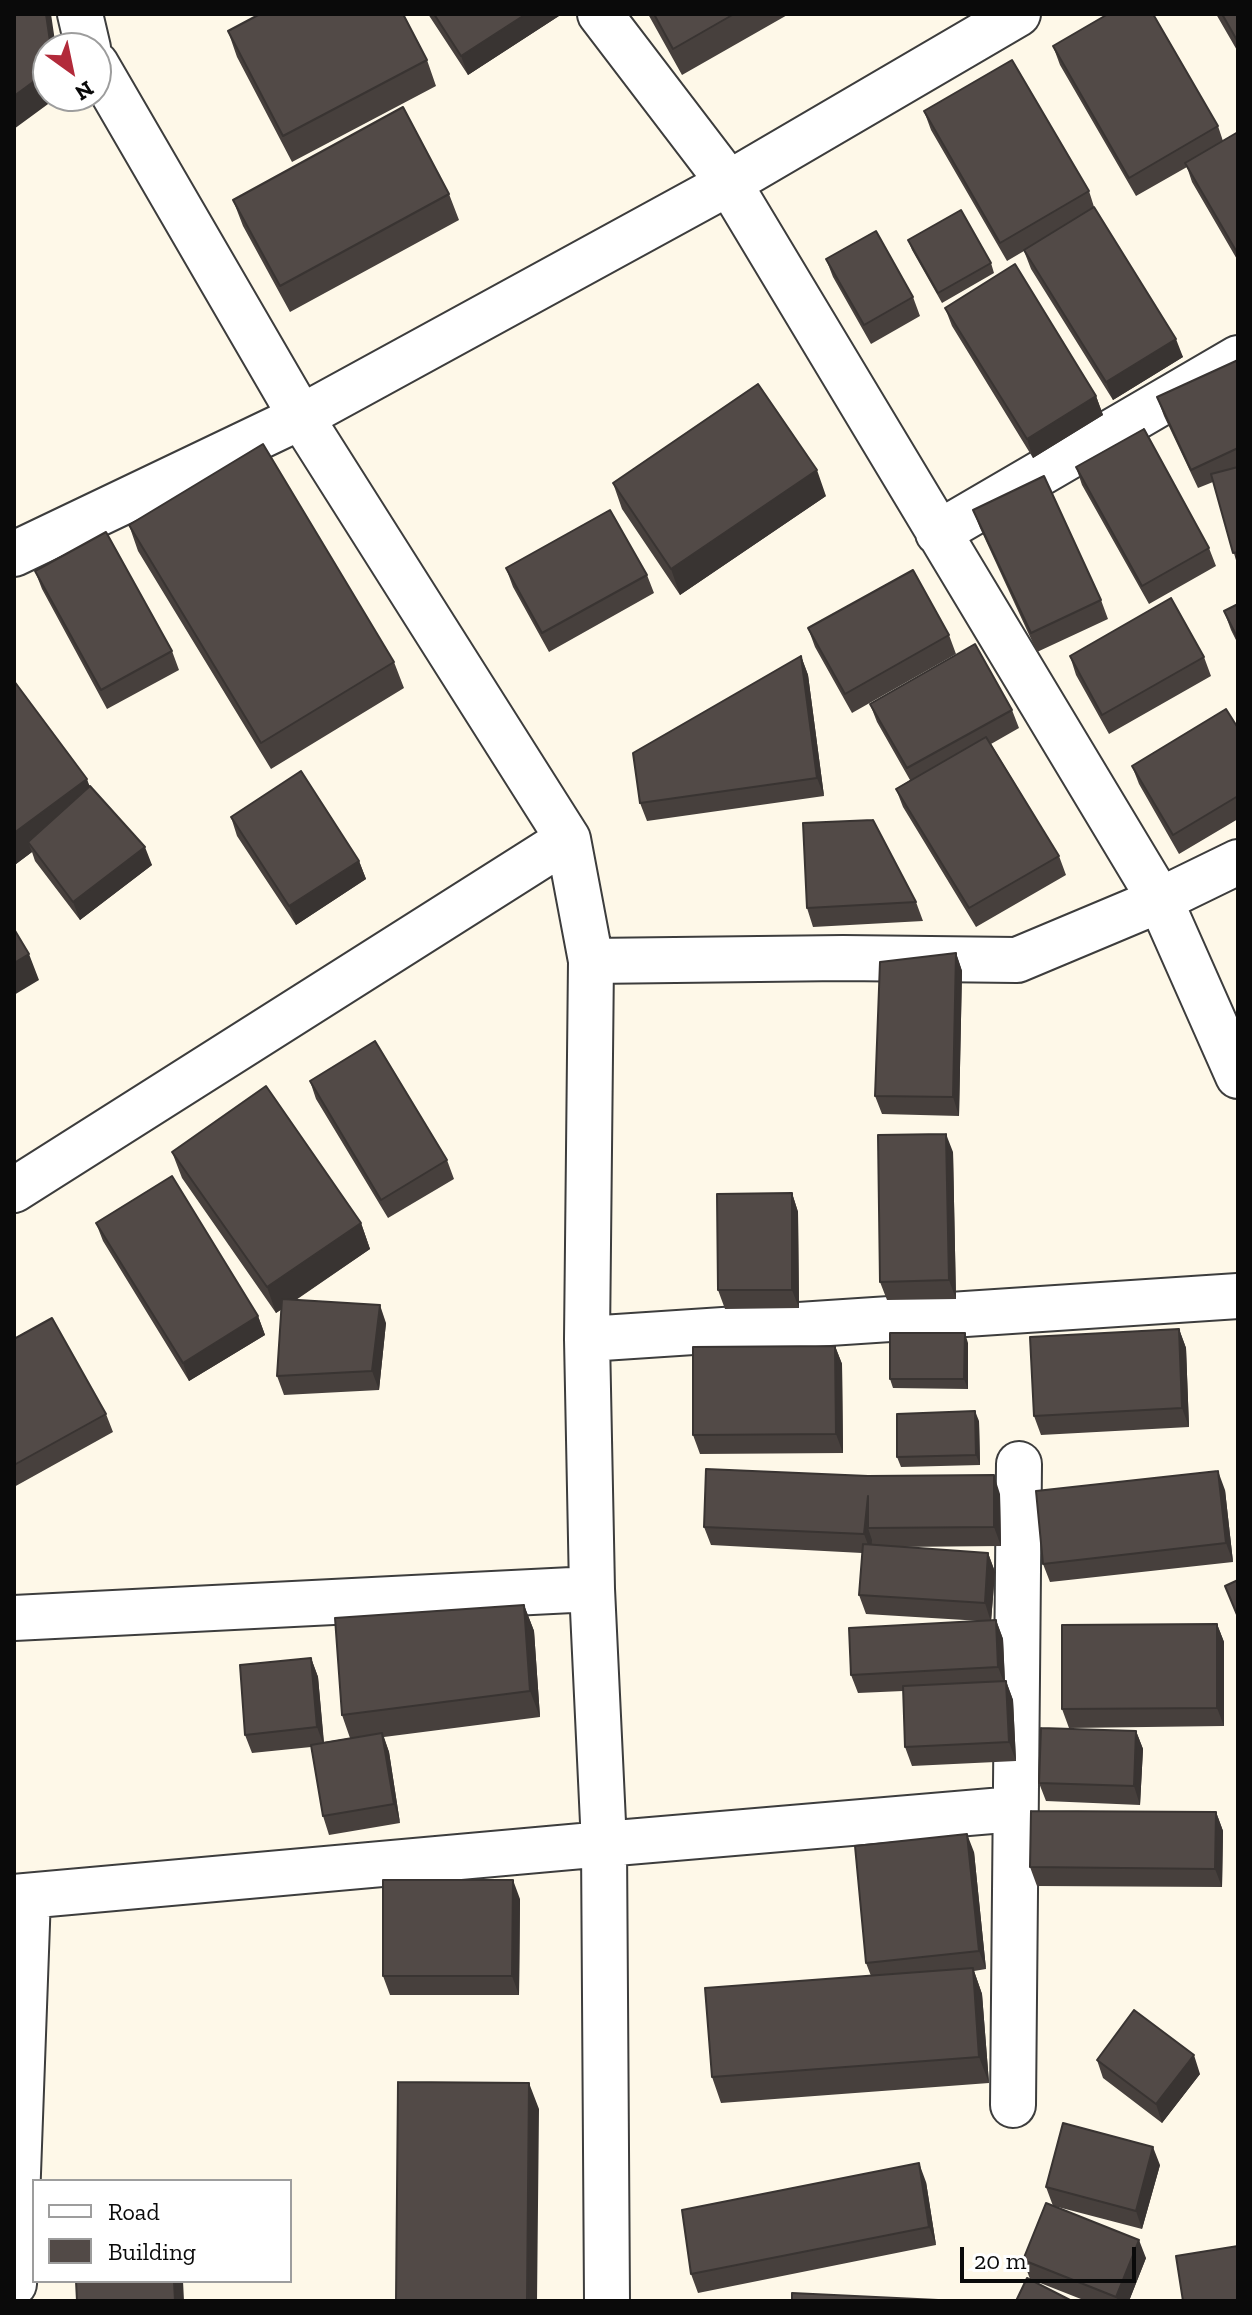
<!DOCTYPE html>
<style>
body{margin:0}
#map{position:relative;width:1252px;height:2315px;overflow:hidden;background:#fef8e8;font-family:"Zilla Slab",serif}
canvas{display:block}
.frame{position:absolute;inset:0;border:16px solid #0a0a0a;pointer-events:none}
.legend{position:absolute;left:32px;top:2179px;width:260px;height:104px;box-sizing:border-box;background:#fff;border:2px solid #9d9d9d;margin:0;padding:10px 14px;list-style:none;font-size:24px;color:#0a0a0a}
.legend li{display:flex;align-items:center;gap:16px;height:40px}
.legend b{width:40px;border:2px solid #9d9d9d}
.north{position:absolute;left:32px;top:32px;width:80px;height:80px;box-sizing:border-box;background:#fff;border:2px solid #9d9d9d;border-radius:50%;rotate:147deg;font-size:22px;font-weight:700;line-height:32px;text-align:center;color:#0a0a0a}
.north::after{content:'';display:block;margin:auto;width:28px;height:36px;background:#b22a3a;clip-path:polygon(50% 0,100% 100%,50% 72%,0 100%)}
.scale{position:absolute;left:960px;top:2247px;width:176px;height:36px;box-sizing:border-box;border:4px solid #0a0a0a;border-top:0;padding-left:10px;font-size:24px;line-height:28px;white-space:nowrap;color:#0a0a0a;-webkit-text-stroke:6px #fff;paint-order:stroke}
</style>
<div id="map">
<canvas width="1252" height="2315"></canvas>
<div class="frame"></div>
<ul class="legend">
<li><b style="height:10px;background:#fff"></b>Road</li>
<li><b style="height:22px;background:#524a47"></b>Building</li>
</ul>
<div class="north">N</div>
<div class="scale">20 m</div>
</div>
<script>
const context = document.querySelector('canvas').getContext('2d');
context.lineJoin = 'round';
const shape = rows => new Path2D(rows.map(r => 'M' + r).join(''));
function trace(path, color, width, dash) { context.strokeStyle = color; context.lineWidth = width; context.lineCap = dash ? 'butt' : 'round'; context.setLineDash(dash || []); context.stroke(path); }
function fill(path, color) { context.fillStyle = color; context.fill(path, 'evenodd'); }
const minor = shape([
 [80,14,88,48],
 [96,64,301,417,729,183,1018,14],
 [938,533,1238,358],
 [14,554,301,417,568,839,591,961,587,1339,592,1589,604,1844,1015,1809],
 [1238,862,1160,900,1238,1076],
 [591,961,843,958,1017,960,1160,900,729,183,600,14],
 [14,1190,568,839],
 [587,1339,1238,1296],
 [14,1618,592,1589],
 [14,1897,604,1844,607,2301],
 [1013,2105,1019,1464],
 [14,2284,28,1896]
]);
trace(minor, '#3d3d3d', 48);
trace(minor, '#fff', 44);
fill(shape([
 [428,14,562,14,468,75],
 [648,14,789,14,682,75],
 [1216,14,1238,14,1238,52],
 [228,31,427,60,436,86,292,162,237,57],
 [1053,46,1218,126,1223,141,1238,132,1238,261,1192,182,1187,167,1136,196,1060,65],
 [924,111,1089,191,1095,210,1183,357,1113,400,1031,269,1024,251,1007,261,931,130],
 [449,194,459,220,290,312,243,226,233,200],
 [908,240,991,263,994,273,942,303,912,250],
 [826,259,913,297,920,316,871,344,833,277],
 [945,308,1096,396,1103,415,1033,458,952,326],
 [1238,360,1238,567,1213,482,1198,488,1164,416,1157,397],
 [1076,467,1209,548,1216,566,1149,604,1082,485],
 [613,483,826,496,680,595,622,509],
 [973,510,1101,600,1108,619,1037,652,980,528],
 [129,525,394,662,404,688,271,769,138,551],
 [506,568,647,575,654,593,549,652,513,587],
 [35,571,172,651,179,670,107,709,42,589],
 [1238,604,1238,644,1231,630,1224,611],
 [808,628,949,635,956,654,852,713,815,647],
 [801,656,808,675,824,796,647,821,640,803],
 [1070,656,1204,657,1211,676,1109,734,1076,675],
 [14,681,90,786,152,865,80,920,35,861,32,852,16,864,14,862],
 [870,704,1012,710,1019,728,991,744,1059,856,1066,875,976,927,903,807,896,789,910,780,877,722],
 [1238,728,1238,819,1179,854,1139,784,1132,766],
 [231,817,359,861,366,879,296,925,237,836],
 [916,902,923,921,813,927,807,908],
 [956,953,962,971,959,1116,882,1114,875,1096],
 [310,1081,447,1160,454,1179,388,1218,316,1099],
 [172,1152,361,1223,370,1249,296,1300,386,1323,379,1390,284,1395,277,1376,282,1309,276,1313,182,1178],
 [953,1152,956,1299,887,1300,880,1282],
 [792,1193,798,1212,799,1308,725,1309,718,1290],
 [96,1223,258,1316,265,1335,189,1381,103,1241],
 [1179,1329,1186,1348,1189,1427,1041,1435,1034,1416],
 [14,1339,106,1414,113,1432,14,1487],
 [968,1343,968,1389,893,1388,890,1379],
 [835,1346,842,1364,843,1453,700,1454,693,1435],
 [979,1421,980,1465,901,1467,897,1457],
 [1225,1490,1233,1562,1050,1582,1043,1564],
 [1000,1494,1001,1546,896,1547,988,1553,995,1572,991,1621,996,1620,1003,1639,1005,1681,1006,1681,1013,1700,1016,1761,912,1766,905,1747,903,1691,858,1693,851,1675,981,1621,866,1614,859,1595,862,1553,711,1545,704,1527],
 [524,1605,534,1631,540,1717,384,1737,389,1752,400,1823,329,1835,323,1816,311,1747,252,1753,245,1735,311,1658,318,1677,324,1742,350,1738,342,1715],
 [1217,1624,1224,1642,1224,1726,1069,1728,1062,1709],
 [1136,1731,1143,1749,1140,1805,1046,1801,1039,1783],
 [1216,1812,1223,1831,1222,1887,1037,1886,1030,1867],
 [974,1852,986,1969,974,1971,982,1994,989,2083,721,2103,712,2077,871,1976,866,1963],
 [520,1899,519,1995,390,1995,383,1976],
 [1097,2060,1200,2074,1162,2123,1103,2078],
 [1160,2165,1142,2229,1054,2206,1146,2258,1129,2301,1086,2301,1030,2279,1023,2260,1053,2206,1046,2187],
 [926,2182,936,2245,698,2293,691,2274]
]), '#47403d');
fill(shape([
 [46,14,51,14,56,48,51,48],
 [526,14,562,14,468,75,461,56],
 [48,71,48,96,59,96,14,129,14,96],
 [1176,339,1183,357,1113,400,1106,382],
 [1096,396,1103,415,1033,458,1027,439],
 [817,470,826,496,680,595,671,569],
 [801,656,808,675,824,796,817,778],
 [87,779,96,805,28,842,32,852,16,864,14,859,14,833],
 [145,847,152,865,80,920,73,902],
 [359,861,366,879,296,925,289,906],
 [956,953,962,971,959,1116,953,1097],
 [29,954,39,980,14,995,14,963],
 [946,1134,953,1152,956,1299,949,1280],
 [792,1193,798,1212,799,1308,792,1290],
 [361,1223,370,1249,276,1313,267,1287],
 [380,1305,386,1323,379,1390,372,1371],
 [258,1316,265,1335,189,1381,183,1363],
 [1179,1329,1186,1348,1189,1427,1182,1408],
 [965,1333,968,1343,968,1389,964,1379],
 [835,1346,842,1364,843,1453,836,1434],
 [975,1411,979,1421,980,1465,976,1455],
 [1218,1471,1225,1490,1233,1562,1226,1543],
 [994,1475,1000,1494,1001,1546,994,1527],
 [868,1496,868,1528,872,1540,871,1553,864,1534],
 [988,1553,995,1572,991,1622,985,1603],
 [524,1605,534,1631,540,1717,530,1691],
 [996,1620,1003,1639,1005,1685,998,1667],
 [1217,1624,1224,1642,1224,1726,1217,1708],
 [311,1658,318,1677,324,1746,317,1727],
 [1006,1681,1013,1700,1016,1761,1009,1742],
 [1136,1731,1143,1749,1140,1805,1134,1786],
 [382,1733,389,1752,400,1823,394,1804],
 [1216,1812,1223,1831,1222,1887,1215,1869],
 [967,1834,974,1852,986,1969,979,1951],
 [513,1880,520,1899,519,1995,512,1976],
 [973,1968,982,1994,989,2083,979,2057],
 [1194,2055,1200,2074,1162,2123,1156,2104],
 [529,2083,539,2109,537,2301,527,2301],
 [1153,2147,1160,2165,1142,2229,1136,2211],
 [919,2163,926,2182,936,2245,929,2227],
 [1139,2240,1146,2258,1129,2301,1118,2301,1116,2297],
 [174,2281,183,2281,184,2301,175,2301]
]), '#393432');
const building = shape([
 [14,14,46,14,51,48,48,48,48,71,14,96,14,14],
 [260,14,403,14,427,60,283,136,228,31,260,14],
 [434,14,526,14,461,56,434,14],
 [654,14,734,14,673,49,654,14],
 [1108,14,1153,14,1218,126,1129,178,1053,46,1108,14],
 [1222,14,1238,14,1238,42,1222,14],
 [1012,60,1089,191,1000,243,924,111,1012,60],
 [403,107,449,194,280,286,233,200,403,107],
 [1238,132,1238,254,1185,163,1238,132],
 [1094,207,1176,339,1106,382,1024,250,1094,207],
 [961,210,991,263,938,293,908,240,961,210],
 [876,231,913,297,864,325,826,259,876,231],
 [1015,264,1096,396,1027,439,945,308,1015,264],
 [1238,360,1238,448,1191,470,1157,397,1238,360],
 [758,384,817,470,671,569,613,483,758,384],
 [1144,429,1209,548,1142,586,1076,467,1144,429],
 [263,444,394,662,261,743,129,525,263,444],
 [1238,467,1238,552,1233,553,1211,474,1238,467],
 [1044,476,1101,600,1031,633,973,510,1044,476],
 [610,510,647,575,542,633,506,568,610,510],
 [106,532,172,651,101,690,35,571,106,532],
 [913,570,949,635,845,694,808,628,913,570],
 [1171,598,1204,657,1102,715,1070,656,1171,598],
 [1238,604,1238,639,1224,611,1238,604],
 [975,644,1012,710,907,768,870,704,975,644],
 [801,656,817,778,640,803,633,753,801,656],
 [14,681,87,779,14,833,14,681],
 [1226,709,1238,728,1238,796,1173,835,1132,766,1226,709],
 [986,737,1059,856,969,908,896,789,986,737],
 [301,771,359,861,289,906,231,817,301,771],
 [90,786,145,847,73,902,28,842,90,786],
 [873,820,916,902,807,908,803,823,873,820],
 [14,929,29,954,14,963,14,929],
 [956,953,953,1097,875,1096,880,962,956,953],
 [375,1041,447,1160,381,1200,310,1081,375,1041],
 [266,1086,361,1223,267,1287,172,1152,266,1086],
 [946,1134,949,1280,880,1282,878,1135,946,1134],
 [172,1176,258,1316,183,1363,96,1223,172,1176],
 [792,1193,792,1290,718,1290,717,1194,792,1193],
 [282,1299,380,1305,372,1371,277,1376,282,1299],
 [52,1318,106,1414,14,1465,14,1339,52,1318],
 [1179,1329,1182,1408,1034,1416,1030,1337,1179,1329],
 [890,1333,965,1333,964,1379,890,1379,890,1333],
 [835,1346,836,1434,693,1435,693,1347,835,1346],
 [975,1411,976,1455,897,1457,897,1414,975,1411],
 [706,1469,868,1476,994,1475,994,1527,868,1528,868,1496,864,1534,704,1527,706,1469],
 [1218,1471,1226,1543,1043,1564,1036,1491,1218,1471],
 [863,1544,988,1553,985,1603,859,1595,863,1544],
 [1238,1580,1238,1617,1225,1586,1238,1580],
 [524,1605,530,1691,342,1715,335,1618,524,1605],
 [996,1620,998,1667,851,1675,849,1628,996,1620],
 [1217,1624,1217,1708,1062,1709,1062,1625,1217,1624],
 [311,1658,317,1727,245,1735,240,1665,311,1658],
 [1006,1681,1009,1742,905,1747,903,1686,1006,1681],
 [1041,1728,1136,1731,1134,1786,1039,1783,1041,1728],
 [382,1733,394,1804,323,1816,311,1745,382,1733],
 [1031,1811,1216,1812,1215,1869,1030,1867,1031,1811],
 [967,1834,979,1951,866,1963,855,1846,967,1834],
 [383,1880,513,1880,512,1976,383,1976,383,1880],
 [973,1968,979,2057,712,2077,705,1988,973,1968],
 [1134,2010,1194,2055,1156,2104,1097,2060,1134,2010],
 [398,2082,529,2083,527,2301,396,2301,398,2082],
 [1063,2123,1153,2147,1136,2211,1046,2187,1063,2123],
 [919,2163,929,2227,691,2274,682,2210,919,2163],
 [1046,2203,1139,2240,1116,2297,1023,2260,1046,2203],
 [1238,2246,1238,2301,1183,2301,1176,2256,1238,2246],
 [1027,2278,1072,2301,1016,2301,1027,2278],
 [76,2281,174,2281,175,2301,77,2301,76,2281],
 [792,2293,959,2301,792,2301,792,2293]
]);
fill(building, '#524a47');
trace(building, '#393432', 2);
</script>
